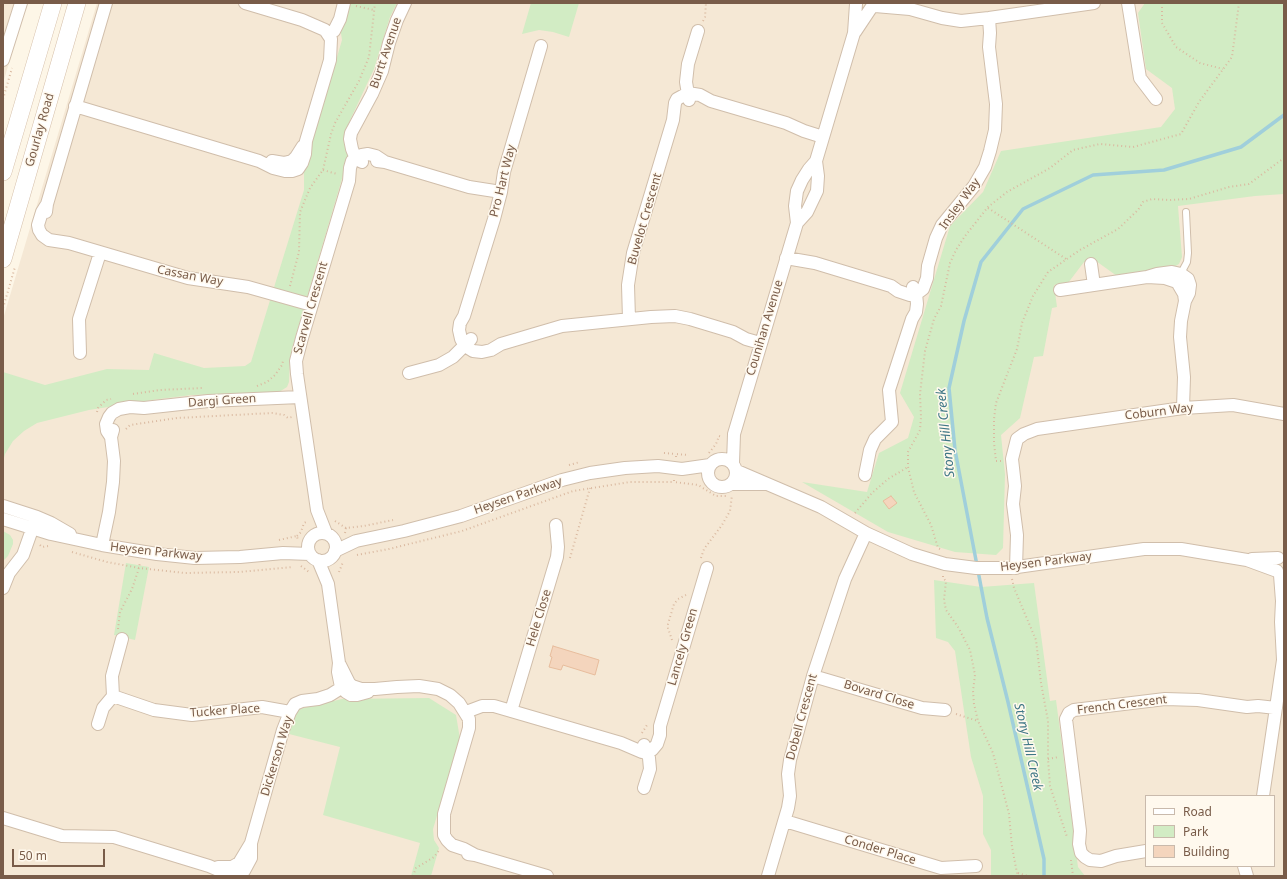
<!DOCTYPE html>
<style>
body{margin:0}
#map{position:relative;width:1287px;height:879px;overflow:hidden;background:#fdf6e7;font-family:"Noto Sans",sans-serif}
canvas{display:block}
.frame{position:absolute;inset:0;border:4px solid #795c49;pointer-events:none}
.legend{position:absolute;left:1145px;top:795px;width:130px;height:72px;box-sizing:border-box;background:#fff9ee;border:1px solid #c9baac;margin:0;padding:5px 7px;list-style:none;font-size:12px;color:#795c49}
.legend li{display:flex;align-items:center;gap:8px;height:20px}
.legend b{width:20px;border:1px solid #c9baac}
.scale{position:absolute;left:12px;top:849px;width:93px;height:18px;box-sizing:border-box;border:2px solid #795c49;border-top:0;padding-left:5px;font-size:12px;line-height:14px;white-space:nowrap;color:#795c49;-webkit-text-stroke:3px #fff9ee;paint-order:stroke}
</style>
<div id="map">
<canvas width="1287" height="879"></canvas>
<div class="frame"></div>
<ul class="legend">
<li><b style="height:5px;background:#fff"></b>Road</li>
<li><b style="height:11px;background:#d2ecc4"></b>Park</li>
<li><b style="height:11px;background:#f4d5bd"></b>Building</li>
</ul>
<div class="scale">50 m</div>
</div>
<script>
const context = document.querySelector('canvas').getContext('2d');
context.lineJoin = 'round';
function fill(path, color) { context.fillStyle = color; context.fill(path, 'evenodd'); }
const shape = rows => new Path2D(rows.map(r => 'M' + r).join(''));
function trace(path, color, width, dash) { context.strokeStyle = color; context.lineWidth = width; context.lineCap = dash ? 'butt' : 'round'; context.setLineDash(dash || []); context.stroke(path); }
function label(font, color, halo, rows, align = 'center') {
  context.font = font + ' "Noto Sans",sans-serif'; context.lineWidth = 3; context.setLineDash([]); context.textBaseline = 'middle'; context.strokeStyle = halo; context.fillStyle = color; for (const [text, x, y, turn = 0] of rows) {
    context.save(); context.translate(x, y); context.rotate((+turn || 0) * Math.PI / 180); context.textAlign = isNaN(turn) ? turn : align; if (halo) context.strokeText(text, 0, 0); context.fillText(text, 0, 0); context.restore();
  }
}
fill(shape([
 [3,3,27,3,3,83],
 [97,3,1284,3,1284,876,3,876,3,319],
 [1146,796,1274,796,1274,866,1146,866]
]), '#f5e8d5');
fill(shape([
 [350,3,397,3,390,17,374,69,345,131,349,155,293,345,290,358,289,382,287,387,279,392,192,395,159,399,89,410,37,423,24,431,13,441,5,454,3,462,3,372,45,385,107,369,149,370,154,353,204,368,245,366,251,362,304,190,304,170,342,40,340,27],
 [531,3,579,3,569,37,553,32,539,30,522,34],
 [1145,3,1284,3,1284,194,1255,196,1178,206,1182,257,1179,264,1172,268,1117,276,1096,261,1084,262,1068,283,1054,285,1057,307,1052,308,1043,356,1034,357,1020,418,1001,435,1005,474,1003,548,996,555,955,552,888,532,802,482,867,492,879,453,908,438,914,417,900,393,950,226,983,192,1001,151,1161,127,1175,109,1172,88,1146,69,1138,13],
 [3,531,10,535,13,540,13,544,8,556,3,561],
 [126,563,149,567,135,640,114,635],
 [934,580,981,587,1034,583,1050,701,1056,700,1078,867,1085,876,991,876,991,850,983,834,983,796,971,757,955,651,948,642,936,638],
 [429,698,456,715,460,739,433,829,434,840,439,848,431,876,411,876,420,843,323,815,340,747,289,734,295,710,342,699]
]), '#d2ecc4');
trace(shape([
 [1044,876,1044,859,1008,702,987,618,955,450,949,388,964,321,981,262,1023,209,1093,175,1164,170,1241,147,1284,115]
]), '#a0cfdb', 3.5);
const building = shape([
 [891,496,897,503,889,509,883,501,891,496],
 [553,646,599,660,595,675,563,665,561,670,549,667,552,657,550,656,553,646]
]);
fill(building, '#f4d5bd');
trace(building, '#e8bd9d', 1);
const lane = shape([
 [1180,275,1187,262,1188,253,1186,212]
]);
const street = shape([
 [1128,3,1140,78,1156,99],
 [875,6,910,9,942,18,961,21,989,18,1094,3],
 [855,32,871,8],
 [328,34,334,31,340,19,344,3],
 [541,46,504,172,501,192,494,219,464,316,460,323,459,330,461,339,465,346,473,351,482,352,491,350,501,344,562,326,651,317,675,316,690,319,733,332,746,339,760,343],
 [3,60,21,3],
 [689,100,686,82,688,64,698,31],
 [75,106,259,161,273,168,285,171,292,171,298,169,302,163,305,154,306,141,330,60,331,39,325,30,302,20,245,3],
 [272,161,284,163,292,161,296,157,303,146],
 [377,161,385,162,469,187,501,192],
 [362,162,356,159,352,149,350,139,351,133,372,94,382,71,389,43,397,20,405,3],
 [47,204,42,212,38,225,39,230,42,235,49,240,69,243,188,278,248,287,312,305],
 [46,212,47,204,106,3],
 [797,223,807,212,817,191,818,176,816,161,854,33,856,4],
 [786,258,815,263,891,286,898,291,910,295,919,292,923,289,927,278,928,266,936,238,942,225,974,186,985,167,990,151,995,130,996,104,989,47,990,33,989,18],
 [1091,264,1094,285],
 [1147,277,1165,278,1177,282,1184,294,1185,301,1181,321,1180,337,1184,377,1183,408],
 [1060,290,1147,277,1157,274,1172,272,1181,274,1188,279,1190,285,1189,293,1185,301],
 [629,319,628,285,633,253,673,120,675,103,677,99,688,93,700,95,711,101,786,123,804,131,823,137],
 [80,353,79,319,100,253],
 [409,373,439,365,453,357,471,339],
 [111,437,107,431,106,424,109,417,112,413,119,409,130,407,144,408,208,401,300,397],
 '708 473a14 14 0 1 1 28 0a14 14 0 1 1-28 0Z',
 [733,463,734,434,797,223,795,206,797,191,802,180,809,169,816,161],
 [737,471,821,507,866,533,912,554,945,564,976,568,1010,568,1144,549,1181,549,1247,560,1277,571],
 [865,475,870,450,875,439,892,422,889,390,912,319,916,312,917,304,916,293,913,287],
 [732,484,763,484],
 [3,506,37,517,51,523,70,534],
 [3,519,51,534,102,545,157,554,195,558,240,557,283,553,310,554],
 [326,533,317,510,297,374,296,361,302,338,349,181,350,168,352,161,362,155,368,154,376,156,385,162],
 '308 547a14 14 0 1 1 28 0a14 14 0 1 1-28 0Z',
 [102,545,109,512,113,482,114,461,111,437,113,430],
 [335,551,356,541,404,531,461,516,562,480,590,473,625,468,658,466,682,469,710,465],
 [1252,559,1278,558],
 [318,560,328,584,339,663,338,672,341,687,346,692,351,695,357,695,368,692],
 [1016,568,1017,535,1013,504,1015,486,1012,459,1017,439,1024,434,1037,429,1183,408,1233,405,1284,414],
 [3,588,9,573,23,555,35,521],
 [339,663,349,683,352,686,361,689,375,689,397,687,419,686,438,689,450,695,459,703,469,719,469,728,444,814,444,835,447,840,452,845,464,849,475,855],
 [813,676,922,708,945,710],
 [113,696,154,710,192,715,262,707,290,712],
 [511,711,557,557,558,547,556,525],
 [466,712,482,706,494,706,621,743,642,752,652,750,657,744,660,735,660,726,707,568],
 [98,724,103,708,113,696,112,676,122,639],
 [644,788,650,769,649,758,644,745],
 [1263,796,1283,660,1281,622,1282,601,1280,575],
 [3,818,62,836,114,837,209,866,230,875,238,874,244,871,251,858,251,843],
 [785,821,941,868,976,866],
 [1146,851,1116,856,1101,861,1090,860,1085,857,1081,853,1079,844,1080,831,1066,719,1069,713,1074,710,1165,699,1198,700,1247,707,1258,706,1276,708],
 [468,854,475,855,547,876],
 [1244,866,1247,876],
 [218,867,232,867,239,863,251,843,283,730,290,712,295,704,302,701,318,699,330,695,349,683],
 [768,876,788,808,790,796,788,774,790,760,813,676,845,579,866,533]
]);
const secondary = shape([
 [3,172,53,3],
 [3,259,77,3]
]);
trace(lane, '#d0beab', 8);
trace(street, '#d0beab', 14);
trace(secondary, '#d6c0ab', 18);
trace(shape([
 [1162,3,1162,23,1176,47,1200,63,1223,69],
 [356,6,374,10],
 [703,21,705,17,706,3],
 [3,99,12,68],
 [323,170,337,174],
 [988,208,1066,259],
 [290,286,299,252,300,212,310,188,323,170,331,134,335,123,359,81,369,57,375,3],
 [3,308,15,267],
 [257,386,267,382,275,375,282,365,283,361],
 [133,394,160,390,202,388],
 [97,412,98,408,106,400,111,399],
 [126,429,130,425,177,418,272,413,284,415,288,418,292,417],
 [664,453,676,454],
 [709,453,716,444,719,436,722,437],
 [676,457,676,454,689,455],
 [1001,461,996,461,994,443,994,419,996,403,1017,349,1022,323,1033,296,1048,272,1080,250,1118,229,1138,210,1143,202,1152,199,1169,200,1189,199,1229,187,1249,184,1284,158],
 [569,465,580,462],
 [674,480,674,482,698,485,716,496,728,496],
 [855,513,872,493,888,479,908,467],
 [335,521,346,528],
 [345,533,346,528,364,526,393,520],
 [297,536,301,532,304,523,308,521],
 [279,540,297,536,298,541],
 [40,545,42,547,48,546],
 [940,549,938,548,931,525,914,492,908,467,908,452,920,430,921,417,920,394,925,351,934,319,941,306,950,263,956,250,965,236,988,207,1007,192,1050,168,1073,150,1100,144,1133,147,1181,134,1199,102,1232,57,1239,3],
 [72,552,107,562,139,568,185,573,239,572,293,567],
 [357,555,389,549,462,531,573,491,630,482,674,482],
 [570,558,590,488],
 [701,558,704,549,722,525,730,511,732,495],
 [301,566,309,572],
 [339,572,343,562],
 [943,576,943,578,946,581,944,600,946,610,958,627,970,650,975,675,973,691,974,704,978,721,993,753,1009,814,1012,847,1017,873,1017,876],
 [1012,579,1014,588,1036,640,1041,683,1048,721,1048,759,1050,786,1067,837],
 [118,629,120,612,132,589,138,571,140,563],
 [672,640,668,628,668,624,674,604,678,599,686,595],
 [956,714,978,721],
 [642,733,647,725],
 [1048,759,1059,757],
 [1071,860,1073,876],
 [1018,873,1028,876],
 [413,876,416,868,434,857,440,849]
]), '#dab9a0', 2, [1, 3]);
trace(lane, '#fff', 6);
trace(street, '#fff', 12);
trace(secondary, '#fff', 17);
label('12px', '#795c49', '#fff9ee', [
 ["Burtt Avenue",386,53,-71],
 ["Gourlay Road",40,130,-74],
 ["Pro Hart Way",503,181,-76],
 ["Insley Way",960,204,-54],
 ["Buvelot Crescent",645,219,-74],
 ["Cassan Way",190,276,11],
 ["Scarvell Crescent",311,308,-74],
 ["Counihan Avenue",765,328,-73],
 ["Dargi Green",222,401,-4],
 ["Coburn Way",1159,412,-7],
 ["Heysen Parkway",518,496,-19],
 ["Heysen Parkway",156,552,6],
 ["Heysen Parkway",1046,562,-7],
 ["Hele Close",539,618,-73],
 ["Lancely Green",683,647,-74],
 ["Bovard Close",879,695,17],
 ["French Crescent",1122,705,-7],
 ["Tucker Place",225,711,-4],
 ["Dobell Crescent",802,717,-75],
 ["Dickerson Way",277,756,-73],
 ["Conder Place",880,850,17]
]);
label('italic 13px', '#3f7786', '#fff9ee', [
 ["Stony Hill Creek",946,433,-96],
 ["Stony Hill Creek",1028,747,77]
]);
</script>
